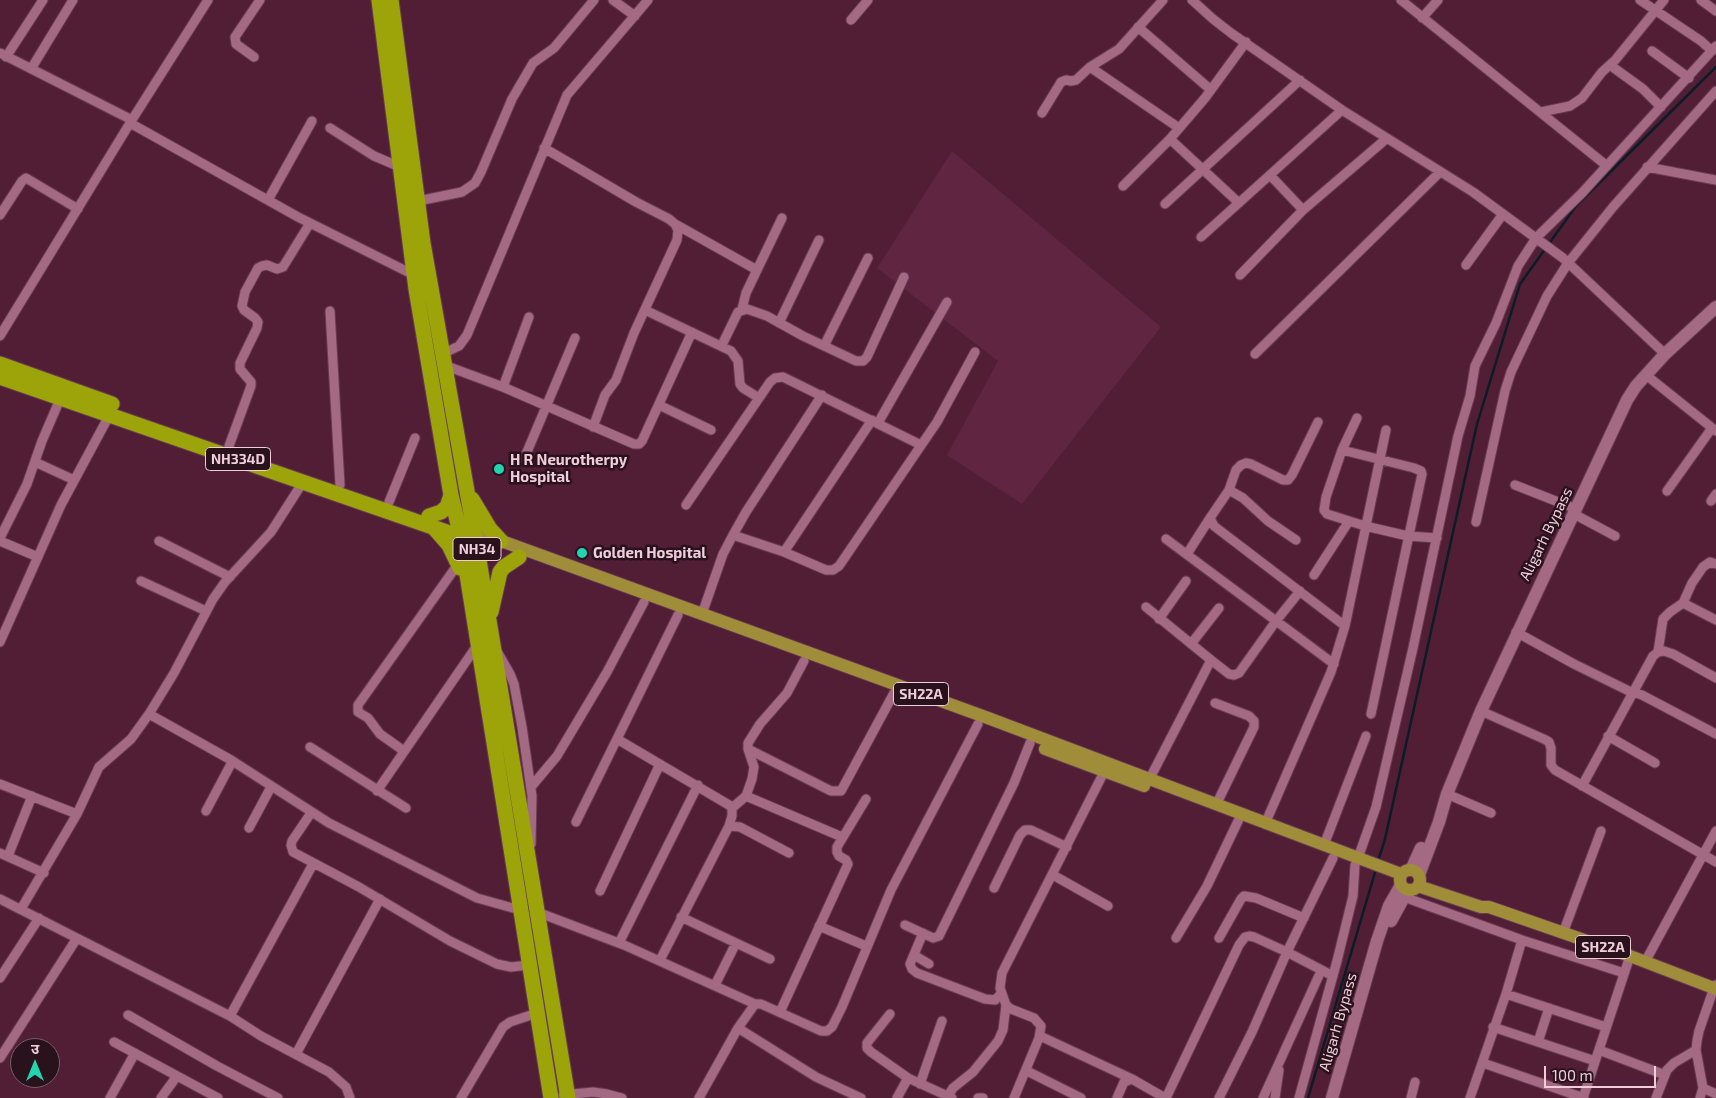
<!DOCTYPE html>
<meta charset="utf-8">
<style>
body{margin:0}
#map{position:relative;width:1716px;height:1098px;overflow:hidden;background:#511e36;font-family:"Exo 2","Noto Sans Devanagari",sans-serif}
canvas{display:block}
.north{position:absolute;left:10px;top:1038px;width:50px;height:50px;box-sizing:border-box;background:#29121c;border:1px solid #785d68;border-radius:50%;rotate:0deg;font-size:14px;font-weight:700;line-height:20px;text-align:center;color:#efceda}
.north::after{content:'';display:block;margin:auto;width:18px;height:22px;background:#22d5af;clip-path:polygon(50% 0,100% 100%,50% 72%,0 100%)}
.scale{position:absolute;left:1544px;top:1066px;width:112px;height:22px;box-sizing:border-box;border:2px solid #efceda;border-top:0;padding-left:6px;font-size:15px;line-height:18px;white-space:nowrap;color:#efceda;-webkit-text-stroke:4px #29121c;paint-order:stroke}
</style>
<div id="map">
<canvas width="1716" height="1098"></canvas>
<div class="north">उ</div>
<div class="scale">100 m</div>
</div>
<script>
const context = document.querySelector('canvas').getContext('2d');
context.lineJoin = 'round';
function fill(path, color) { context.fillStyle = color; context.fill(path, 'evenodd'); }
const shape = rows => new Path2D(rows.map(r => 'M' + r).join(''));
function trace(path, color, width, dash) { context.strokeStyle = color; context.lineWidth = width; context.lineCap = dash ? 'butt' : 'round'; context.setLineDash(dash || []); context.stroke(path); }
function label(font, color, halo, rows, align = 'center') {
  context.font = font + ' "Exo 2",sans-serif'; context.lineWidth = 5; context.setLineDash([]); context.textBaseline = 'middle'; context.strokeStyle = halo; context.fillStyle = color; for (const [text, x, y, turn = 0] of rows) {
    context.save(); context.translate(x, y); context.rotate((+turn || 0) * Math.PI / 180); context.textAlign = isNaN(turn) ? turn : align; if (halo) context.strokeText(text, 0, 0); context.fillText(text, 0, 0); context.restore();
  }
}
fill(shape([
 [952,151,1161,327,1022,504,947,455,998,361,877,268]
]), '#602541');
trace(shape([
 [1378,861,1385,839,1477,424,1520,284,1576,206,1716,67],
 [1308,1098,1376,869]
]), '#0a1d26', 2.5);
const street = shape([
 [613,0,635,16],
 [1192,0,1213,19,1231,33,1342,110,1473,192,1563,258,1665,354],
 [1401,0,1607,166],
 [1640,0,1701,41,1712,51],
 [1701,0,1716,11],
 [1422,18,1438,0],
 [851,20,868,0],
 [1138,27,1211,90],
 [1652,51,1689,78],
 [0,53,132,120],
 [6,57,43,0],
 [254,57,236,44,235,37,260,0],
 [1090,67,1179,128],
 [31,69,73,0],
 [1661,107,1643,89,1614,68,1612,64,1664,0],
 [1541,112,1570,106,1582,98,1602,72,1613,62],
 [1042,113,1061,82,1066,80,1071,81,1076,80,1090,67,1119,49,1163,0],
 [130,123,298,217,414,275],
 [330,128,374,156,400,167],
 [1170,139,1239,203],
 [544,148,636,202,669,219,675,224,678,230,677,240,634,333,616,380,605,395,593,427],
 [1647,167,1716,180],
 [1270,175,1303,210],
 [1123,186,1170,139,1205,98,1246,42],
 [268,200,312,121],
 [418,201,462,192,475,183,481,172,512,99,533,63,554,48,594,0],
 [1165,204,1300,80],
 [0,215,22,181,26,178,78,209],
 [675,224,757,270],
 [1201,237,1342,110],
 [1466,265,1503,214],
 [1240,275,1303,210,1386,139],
 [742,309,746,293,782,218],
 [645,310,731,351,738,361,740,384,743,388,759,398],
 [330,311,340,485],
 [779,323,819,240],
 [0,336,130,123,208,0],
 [722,345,738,312,747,309,767,316,803,336,856,361,863,361,867,357,904,277],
 [824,346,868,258],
 [442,354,459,346,467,335,567,95,648,0],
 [1255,354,1440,172],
 [444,365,503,387,634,444,639,444,642,441,692,332],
 [1646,375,1716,431],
 [503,387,529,317],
 [659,405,711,430],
 [1357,418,1342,450,1326,497,1324,510,1327,514,1365,526,1408,536,1437,538],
 [878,423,947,302],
 [229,446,251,386,251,382,240,369,240,363,257,328,258,322,255,318,244,310,242,306,245,292,258,268,262,266,267,265,277,269,283,267,310,223],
 [1342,450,1414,468,1421,471,1422,474,1371,714],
 [524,459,575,338],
 [35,462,74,480],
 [1515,485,1576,509],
 [1229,490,1243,498,1268,521,1296,540],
 [1667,491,1712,428],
 [1711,501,1716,494],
 [389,502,415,438],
 [686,505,770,382,775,378,783,377,921,445],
 [1574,514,1615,536],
 [1476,522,1505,391,1511,372,1547,296,1568,263,1613,207,1716,91],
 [733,535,784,552,826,570,833,570,839,566,937,422,975,352],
 [0,538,27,484,42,441,61,397],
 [1166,539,1334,664],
 [0,541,38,557],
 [159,541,230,577],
 [784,552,872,420],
 [1187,554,1210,518],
 [1314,575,1349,521],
 [141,581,206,611],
 [1683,603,1716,620],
 [1146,607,1211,660,1229,674,1234,675,1239,673,1276,621,1300,591],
 [702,614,723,554,733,535,746,512,822,395],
 [1159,619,1186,581],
 [1345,626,1386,430],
 [1516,632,1574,664,1629,691,1642,695,1716,734],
 [0,642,61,505,110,414],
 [1191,644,1219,608],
 [1658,652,1663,619,1670,612,1683,603,1692,583,1703,567,1710,562,1716,564],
 [498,653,510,674,514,684,522,727,532,796,531,844],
 [1215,703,1249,716,1254,721,1254,727,1216,805],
 [1481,711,1546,740,1549,742,1551,748,1551,765,1555,770,1716,862],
 [149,714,231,760,329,823,477,898,520,910],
 [1608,736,1655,763],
 [617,739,729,805,732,808,732,816,729,826],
 [310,747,406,808],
 [748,749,831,791,841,791,894,693],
 [404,751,380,734,368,718,358,712,358,705,458,564],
 [1148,782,1211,660],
 [0,784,77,814],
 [1582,786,1653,656,1658,652,1664,651,1673,654,1716,678],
 [531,787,557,756,607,672,644,602],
 [377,791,478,644],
 [1447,794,1491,813],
 [746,796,842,837],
 [732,808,746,796,752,779,754,767,748,749,748,743,760,724,787,693,804,661],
 [206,811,232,762],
 [311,813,292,841,291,845,293,852,359,887,450,941,497,964,511,967,529,965],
 [576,822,678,615],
 [1265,824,1331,672,1345,626,1214,526,1210,518,1229,490,1236,470,1241,465,1246,463,1251,464,1283,480,1288,480,1292,475,1318,422],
 [249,828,271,787],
 [1324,845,1366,736],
 [0,853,44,873],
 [8,856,32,796],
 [1358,858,1376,807,1413,648,1458,436,1470,396,1475,366,1496,323,1518,266,1536,238,1582,193,1716,46],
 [1053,875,1108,906],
 [994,888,1020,835,1025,830,1031,830,1067,847],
 [600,891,660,764],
 [1404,897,1522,940,1624,973],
 [0,899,230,1016,261,1036,329,1072,346,1087,350,1098],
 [21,909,77,814,99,767,131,739,149,714,174,673,213,599,225,582,271,532,303,482],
 [537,912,624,945,755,1004],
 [681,917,770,959],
 [905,925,933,938,939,936,1014,783,1030,743],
 [819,926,866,946],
 [923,933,910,964,912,969,917,973,985,999,995,1000,1001,994],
 [1563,933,1601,831],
 [1176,938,1207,886,1241,815],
 [1219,938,1241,899,1244,896,1256,898,1304,918],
 [619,943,698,785],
 [914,955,929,964],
 [660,960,729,826,740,827,789,853],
 [1645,962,1716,831],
 [0,978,39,918],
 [715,985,736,943],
 [1506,994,1606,1027],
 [780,1012,848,864,846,860,839,856,837,852,837,847,866,799],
 [890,1014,867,1043,867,1048,871,1052,908,1078,952,1098],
 [128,1015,217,1066,278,1098],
 [230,1016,313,864],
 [1493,1027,1595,1061],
 [738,1028,755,1004,761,1004,821,1031,827,1031,832,1027,842,1007,891,890,978,724],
 [1040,1036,1132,1079],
 [114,1042,218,1098],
 [1538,1042,1549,1008],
 [1599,1050,1665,1075],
 [296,1054,380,899],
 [0,1058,77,938],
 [1483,1063,1584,1098],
 [1027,1071,1081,1098],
 [920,1084,942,1021],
 [1703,1088,1716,1094],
 [563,1095,593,1092,607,1094,622,1098],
 [948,1096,953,1088,973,1072,998,1041,1003,1030,1006,1005],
 [110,1098,135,1053],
 [161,1098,177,1076],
 [461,1098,503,1027,510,1022,537,1013],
 [699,1098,738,1028,816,1077,861,1098],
 [897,1098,908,1078],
 [978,1098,983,1098],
 [1014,1098,1039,1038,1041,1026,1034,1018,1011,1009,1006,1005,1000,988,1002,973,1104,772],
 [1117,1098,1124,1082,1132,1079,1165,1098],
 [1166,1098,1239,945,1245,937,1249,936,1254,937,1287,952,1333,976],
 [1219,1098,1252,1032,1287,952,1333,858],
 [1263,1098,1321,971],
 [1275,1098,1279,1070],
 [1299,1098,1337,961,1353,896,1355,865],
 [1411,1098,1415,1082],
 [1470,1098,1506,994,1522,940],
 [1583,1098,1630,956],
 [1656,1098,1667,1070,1674,1063,1696,1050],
 [1700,1098,1703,1088,1696,1050,1697,1041,1699,1031,1715,985]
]);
const secondary = shape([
 [1411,870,1421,848],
 [1419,875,1439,822,1447,794,1481,711,1627,400,1636,386,1665,354,1716,307],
 [1391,921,1408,890],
 [1332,1098,1377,941,1389,906,1401,885]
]);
const primary = shape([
 [474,531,988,718,1401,874],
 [1045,749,1144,786],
 '1400 880a10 10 0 1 1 20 0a10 10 0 1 1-20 0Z',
 [1418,886,1481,907,1489,907,1630,956,1716,989]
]);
const highway = shape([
 [379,0,416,289,451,495,461,537,551,1098],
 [391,0,423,243,476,542,568,1098],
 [0,364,112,404],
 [0,377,467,539],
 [472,499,490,529,501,541],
 [429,516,441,512,447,507,451,495],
 [435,529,449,545,460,568],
 [491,612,500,572,504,567,519,557]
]);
trace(street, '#683c52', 11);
trace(secondary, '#683c52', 14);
trace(primary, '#683c52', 14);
trace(highway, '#683c52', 17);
trace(street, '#a56a83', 9);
trace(secondary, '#a56a83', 12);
trace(primary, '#a08d3a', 12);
trace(highway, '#9ca40a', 15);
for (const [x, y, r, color] of [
 [499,469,6,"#22d5af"],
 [582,553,6,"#22d5af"]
]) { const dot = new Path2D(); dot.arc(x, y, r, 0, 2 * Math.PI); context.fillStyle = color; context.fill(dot); trace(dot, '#29121c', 2); }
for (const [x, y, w] of [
 [238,459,65],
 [477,549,48],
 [921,694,55],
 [1603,947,55]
]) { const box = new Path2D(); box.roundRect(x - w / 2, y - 11.5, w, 23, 4); context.fillStyle = '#29121c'; context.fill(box); trace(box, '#efceda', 1); }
label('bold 14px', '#efceda', null, [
 ["NH334D",238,459],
 ["NH34",477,549],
 ["SH22A",921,694],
 ["SH22A",1603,947]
]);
label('bold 15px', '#efceda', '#29121c', [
 ["H R Neurotherpy",510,460],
 ["Hospital",510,477],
 ["Golden Hospital",593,553]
], 'left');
label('15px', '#efceda', '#29121c', [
 ["Aligarh Bypass",1546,534,-64],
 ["Aligarh Bypass",1338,1022,-74]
]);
</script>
